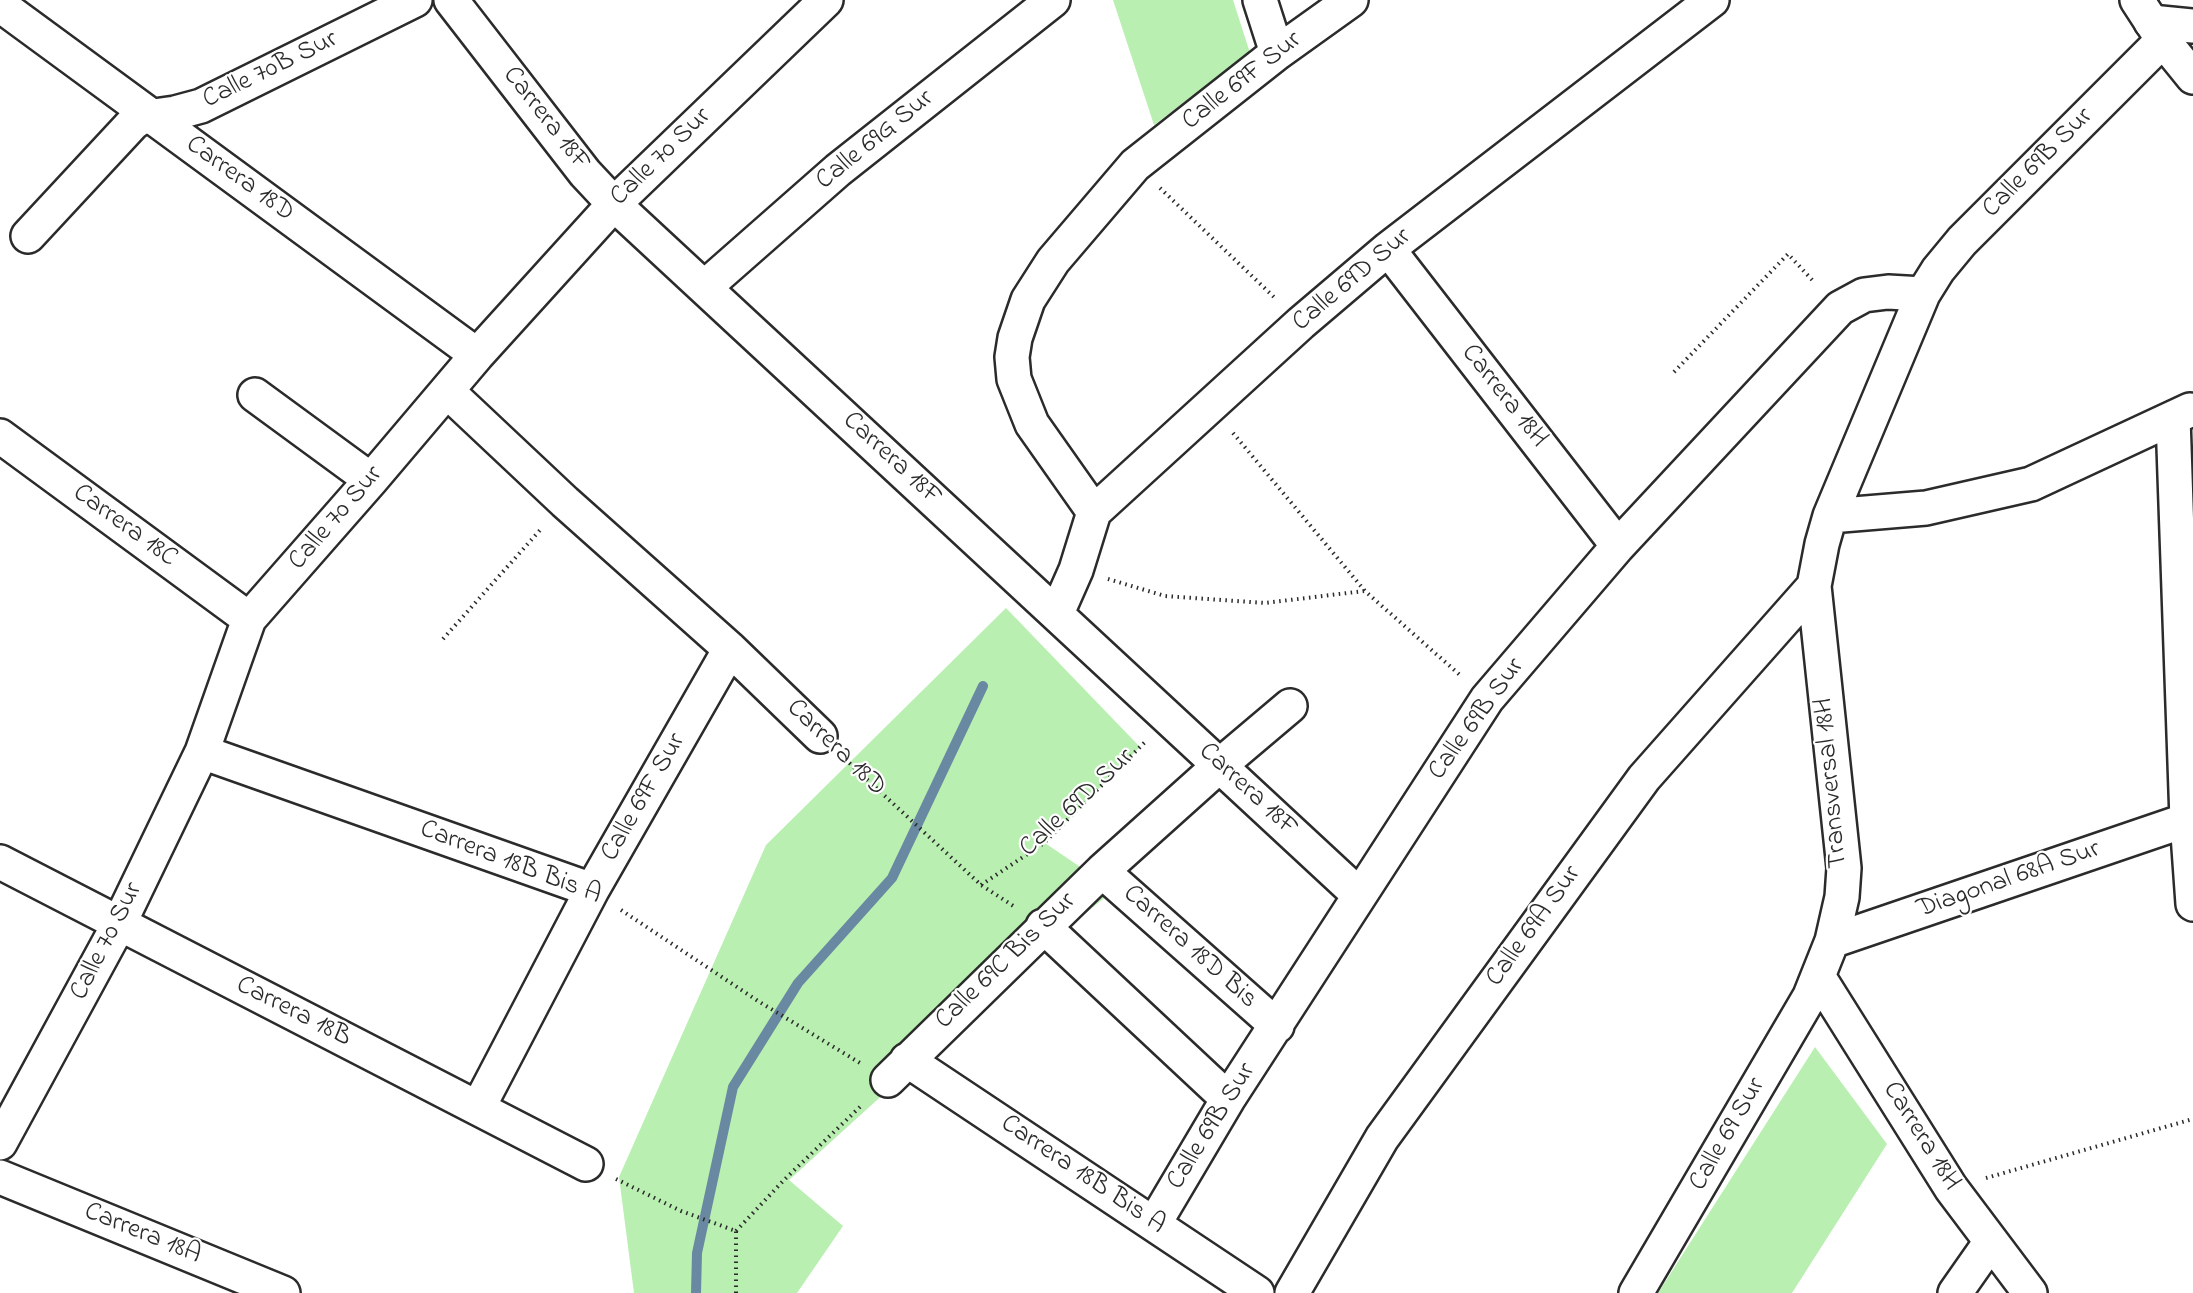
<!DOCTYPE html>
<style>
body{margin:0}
canvas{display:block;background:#fff}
</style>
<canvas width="2193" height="1293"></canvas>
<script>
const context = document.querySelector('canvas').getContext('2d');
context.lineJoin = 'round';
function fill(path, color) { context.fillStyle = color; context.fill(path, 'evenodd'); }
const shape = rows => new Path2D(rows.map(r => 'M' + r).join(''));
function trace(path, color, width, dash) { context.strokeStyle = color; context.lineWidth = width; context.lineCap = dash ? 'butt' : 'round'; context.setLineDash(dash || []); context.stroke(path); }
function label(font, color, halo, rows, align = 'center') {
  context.font = font + ' "Indie Flower",sans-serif'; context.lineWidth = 4.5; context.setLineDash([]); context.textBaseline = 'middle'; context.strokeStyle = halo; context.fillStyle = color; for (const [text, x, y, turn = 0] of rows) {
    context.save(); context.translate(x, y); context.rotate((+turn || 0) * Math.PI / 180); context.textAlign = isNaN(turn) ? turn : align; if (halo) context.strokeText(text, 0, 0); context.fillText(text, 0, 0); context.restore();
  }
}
fill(shape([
 [1113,0,1233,0,1250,53,1154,125],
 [1006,608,1140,747,1045,843,1114,890,1053,940,789,1180,843,1226,797,1293,634,1293,619,1177,766,845],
 [1815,1047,1887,1144,1792,1293,1658,1293]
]), '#b9efb1');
trace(shape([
 [696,1293,697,1253,733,1087,798,983,892,878,983,686]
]), '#6988a1', 10);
const street = shape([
 [451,0,585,173,614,204,1359,895],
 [1260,0,1277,53],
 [0,5,477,355],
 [2151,22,2193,26],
 [28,236,133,123,140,118,175,113,201,106,415,0],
 [1388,249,1618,546],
 [705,287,838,170,1053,0],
 [447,391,565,502,730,649,820,736],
 [255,395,371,480],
 [2173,418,2187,820,2193,904],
 [0,436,249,619],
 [1094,512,1032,424,1014,379,1012,357,1015,338,1028,300,1053,261,1135,165,1277,53,1351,0],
 [1830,516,1926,508,2031,484,2190,410],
 [1057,613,1076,570,1094,512,1301,323,1388,249,1712,0],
 [202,752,592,890],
 [0,862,586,1164],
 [1102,871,1277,1026],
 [1043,926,1228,1099],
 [1832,941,2187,820],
 [1818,976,1951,1188,2030,1293],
 [907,1060,1257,1293],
 [888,1080,1102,871,1219,766,1290,706],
 [478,1108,592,890,730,649],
 [0,1143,119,924,202,752,249,619,371,480,477,355,614,204,826,0],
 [0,1177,283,1293],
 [1154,1224,1228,1099,1487,699,1618,546,1840,308,1864,295,1888,292,1923,294],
 [1292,1293,1382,1138,1644,778,1814,586],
 [1636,1293,1810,996,1832,941,1842,897,1844,868,1814,586,1822,544,1830,516,1923,294,1938,270,1962,241,2163,40],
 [1955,1293,1990,1243]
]);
const secondary = shape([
 [2137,0,2163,40,2193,77]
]);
trace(street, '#2b2b2b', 38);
trace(secondary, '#2b2b2b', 38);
trace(shape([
 [1160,188,1276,299],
 [1674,372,1788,254,1815,283],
 [1233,433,1365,591,1461,676],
 [1108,579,1165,596,1265,603,1364,591],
 [443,639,541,529],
 [845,759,981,885,1015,907],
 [981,885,1044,843,1145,742],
 [621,910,758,1001,860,1063],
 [1986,1178,2193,1119],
 [616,1179,681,1211,736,1231],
 [736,1231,785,1179,863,1104],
 [736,1293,736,1231]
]), '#2b2b2b', 4, [1.5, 4.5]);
trace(street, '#fff', 33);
trace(secondary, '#fff', 33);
label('27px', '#2b2b2b', '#fff', [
 ["Calle 70B Sur",271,71,-26],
 ["Calle 69F Sur",1243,82,-38],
 ["Carrera 18F",545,120,52],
 ["Calle 69G Sur",876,141,-39],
 ["Calle 70 Sur",662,158,-44],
 ["Calle 69B Sur",2039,164,-45],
 ["Carrera 18D",239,180,36],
 ["Calle 69D Sur",1353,281,-40],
 ["Carrera 18H",1503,397,52],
 ["Carrera 18F",891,460,43],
 ["Calle 70 Sur",337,519,-49],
 ["Carrera 18C",124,527,36],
 ["Calle 69B Sur",1478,720,-54],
 ["Carrera 18D",835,749,44],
 ["Transversal 18H",1833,783,-95],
 ["Carrera 18F",1247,791,43],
 ["Calle 69F Sur",645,798,-60],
 ["Calle 69D Sur",1078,804,-43],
 ["Carrera 18B Bis A",510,864,21],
 ["Diagonal 68A Sur",2009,881,-19],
 ["Calle 69A Sur",1535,927,-54],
 ["Calle 70 Sur",108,942,-63],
 ["Carrera 18D Bis",1189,948,42],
 ["Calle 69C Bis Sur",1007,962,-44],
 ["Carrera 18B",293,1013,27],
 ["Calle 69B Sur",1213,1127,-58],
 ["Calle 69 Sur",1729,1135,-60],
 ["Carrera 18H",1920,1137,58],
 ["Carrera 18B Bis A",1082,1176,34],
 ["Carrera 18A",142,1235,22]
]);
</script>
